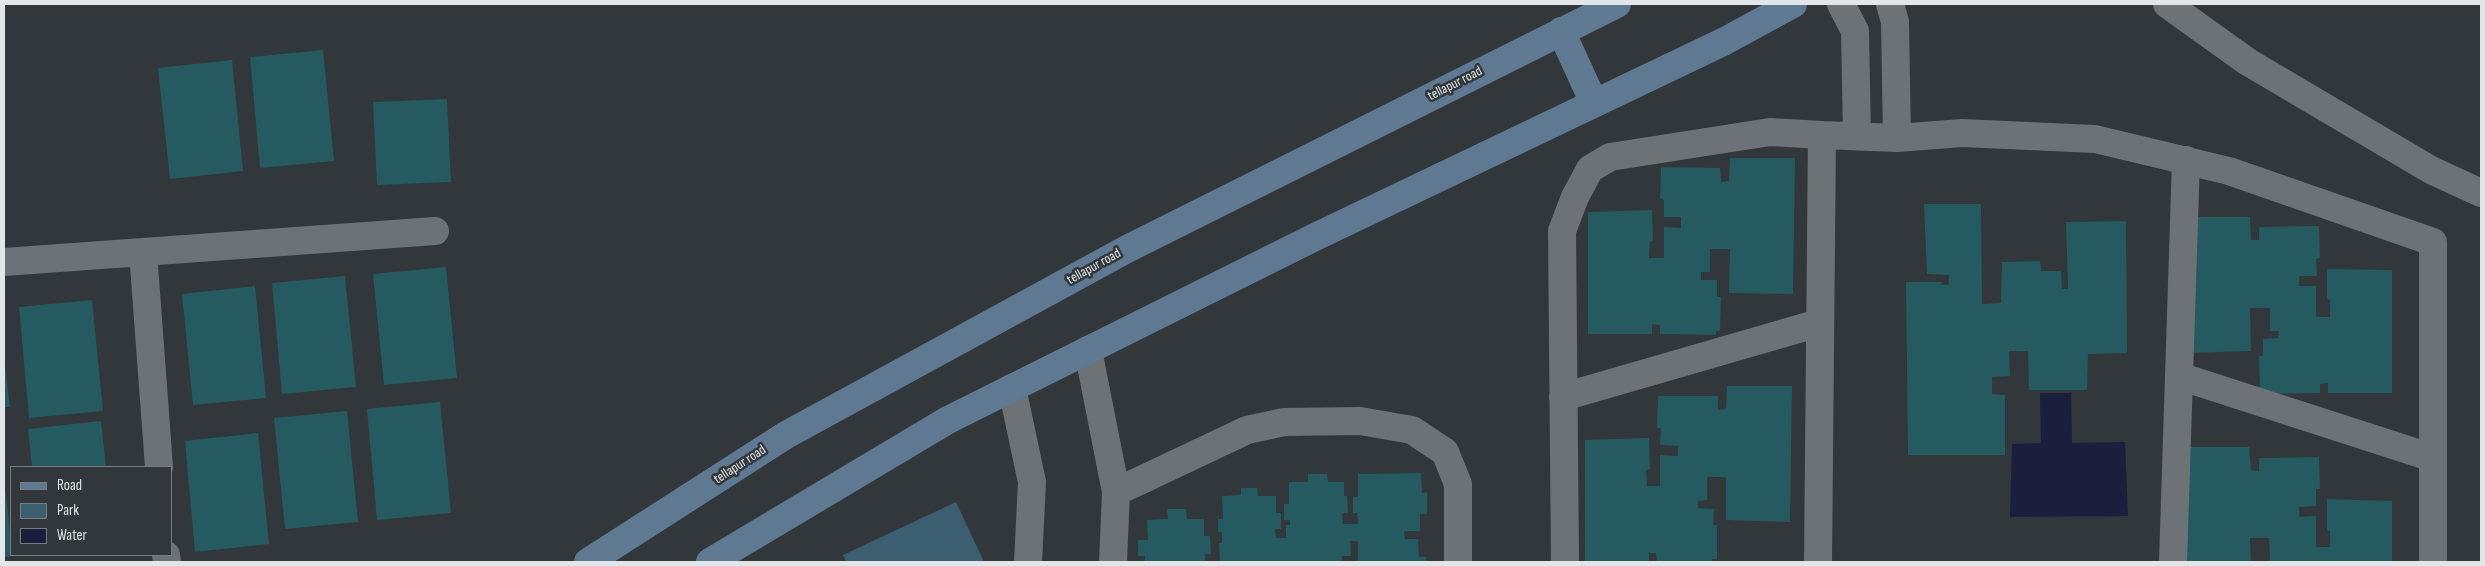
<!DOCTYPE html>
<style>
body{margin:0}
#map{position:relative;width:2485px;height:566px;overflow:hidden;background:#31373a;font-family:"Sofia Sans Condensed",sans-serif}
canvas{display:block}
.frame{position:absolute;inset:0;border:5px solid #e2e6e8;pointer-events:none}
.legend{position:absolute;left:10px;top:466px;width:162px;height:90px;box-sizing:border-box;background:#31373a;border:1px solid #787d80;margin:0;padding:6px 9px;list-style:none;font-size:15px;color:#e2e6e8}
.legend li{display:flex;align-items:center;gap:10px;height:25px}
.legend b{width:25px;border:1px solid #787d80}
</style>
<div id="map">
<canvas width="2485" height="566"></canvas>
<div class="frame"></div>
<ul class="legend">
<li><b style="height:6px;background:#5f7993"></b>Road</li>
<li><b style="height:14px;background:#3b5e70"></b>Park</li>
<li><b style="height:14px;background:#1b1f3d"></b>Water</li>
</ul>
</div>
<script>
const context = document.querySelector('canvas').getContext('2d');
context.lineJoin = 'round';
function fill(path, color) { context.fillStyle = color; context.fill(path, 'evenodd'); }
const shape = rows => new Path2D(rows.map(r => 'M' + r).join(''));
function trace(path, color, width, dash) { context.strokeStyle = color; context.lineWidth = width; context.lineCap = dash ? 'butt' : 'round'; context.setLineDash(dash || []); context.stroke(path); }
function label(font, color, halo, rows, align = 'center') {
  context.font = font + ' "Sofia Sans Condensed",sans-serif'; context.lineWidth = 5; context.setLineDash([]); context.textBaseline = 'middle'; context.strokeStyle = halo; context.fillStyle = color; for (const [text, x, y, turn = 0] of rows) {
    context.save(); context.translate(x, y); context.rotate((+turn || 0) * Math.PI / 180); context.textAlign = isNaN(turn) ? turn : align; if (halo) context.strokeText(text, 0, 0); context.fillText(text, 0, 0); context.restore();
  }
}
fill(shape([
 [956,502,984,562,846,562,843,555]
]), '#3b5e70');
fill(shape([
 [2040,393,2071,393,2072,443,2125,442,2128,516,2010,517,2012,444,2041,443]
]), '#1b1f3d');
fill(shape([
 [323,50,334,161,260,168,250,57],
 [232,60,243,171,170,179,158,68],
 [447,99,451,182,377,185,373,102],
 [1730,158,1795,158,1793,294,1729,293,1730,249,1710,249,1710,272,1701,272,1701,280,1717,280,1717,297,1721,297,1720,331,1716,331,1716,335,1660,334,1660,325,1652,324,1652,334,1588,334,1588,212,1652,210,1653,241,1650,242,1649,258,1664,258,1664,227,1681,228,1681,217,1664,217,1664,200,1660,199,1661,167,1720,168,1721,182,1729,181],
 [1924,204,1981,204,1982,304,2001,303,2002,262,2040,261,2041,271,2061,271,2062,289,2068,289,2066,222,2126,221,2127,353,2088,354,2087,390,2029,390,2028,351,2009,351,2010,376,1992,377,1992,394,2005,395,2005,455,1908,455,1906,282,1941,282,1942,285,1949,285,1949,275,1927,274],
 [2185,217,2250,217,2251,240,2259,240,2259,227,2319,226,2320,258,2316,259,2317,276,2299,276,2299,286,2316,286,2316,317,2330,317,2330,300,2327,299,2327,269,2392,270,2392,393,2328,393,2328,383,2320,384,2320,393,2264,394,2260,390,2259,356,2263,356,2263,339,2278,338,2279,331,2270,331,2270,308,2250,308,2251,351,2187,353],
 [446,267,457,378,384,385,373,274],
 [345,276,356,387,282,394,272,283],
 [255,286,266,398,193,405,182,294],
 [92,300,103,411,29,418,19,307],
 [4,357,10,407,4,407],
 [1727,386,1792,386,1790,522,1726,520,1726,477,1707,477,1707,500,1698,501,1698,508,1714,509,1713,525,1717,525,1717,559,1712,559,1712,562,1657,562,1656,553,1649,553,1649,562,1585,562,1585,440,1649,438,1650,469,1646,470,1647,486,1660,486,1660,455,1678,456,1678,446,1660,445,1661,428,1657,428,1658,396,1718,396,1718,410,1726,409],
 [440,402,451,513,377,520,367,409],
 [347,411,358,522,285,529,274,418],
 [101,421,106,467,32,467,28,429],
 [258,433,269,544,195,552,185,441],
 [2185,447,2249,447,2251,470,2259,471,2259,458,2319,457,2320,489,2316,489,2316,506,2299,507,2299,517,2316,516,2316,547,2330,547,2330,531,2327,530,2327,499,2392,501,2392,562,2270,561,2269,538,2250,538,2251,562,2186,562],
 [1421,473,1422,493,1427,492,1427,514,1420,514,1420,531,1404,531,1405,539,1418,539,1419,557,1426,557,1426,562,1358,562,1358,541,1350,541,1351,556,1342,556,1342,562,1220,562,1219,543,1222,543,1222,532,1218,532,1218,519,1223,519,1222,496,1241,495,1241,488,1257,488,1258,496,1276,496,1276,513,1281,513,1281,529,1275,529,1276,538,1286,538,1286,525,1290,525,1290,520,1284,520,1284,504,1289,504,1289,482,1308,482,1308,474,1327,474,1328,482,1344,482,1344,496,1347,496,1348,513,1342,513,1343,524,1358,524,1357,513,1353,513,1353,497,1358,497,1358,474],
 [4,480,13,556,4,557],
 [1167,509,1186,509,1187,519,1204,519,1204,536,1210,536,1211,554,1205,554,1205,562,1145,562,1145,556,1138,556,1138,540,1148,540,1147,520,1168,519]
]), '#255a61');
trace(shape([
 [1841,4,1855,31,1857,136],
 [2167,4,2248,62,2431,170,2481,193],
 [1897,138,1962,133,2095,139,2229,171,2433,242,2433,562],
 [143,252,159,467],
 [4,262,435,231],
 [1088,350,1116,492,1113,562],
 [2179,376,2433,458],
 [1012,388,1032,482,1028,562],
 [1563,397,1819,323],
 [1116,492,1247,430,1284,422,1360,421,1412,430,1445,452,1458,484,1458,562],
 [166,555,167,562],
 [1565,562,1562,231,1575,197,1590,169,1610,157,1770,132,1822,135],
 [1818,562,1822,135,1897,138,1895,22,1890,4],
 [2173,562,2186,160]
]), '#6c7276', 28);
trace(shape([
 [1561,31,1594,103],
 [588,562,786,435,1127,249,1617,4],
 [710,562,948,420,1315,237,1725,41,1793,4]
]), '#5f7993', 28);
label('14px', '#e2e6e8', '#31373a', [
 ["tellapur road",1455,84,-27],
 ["tellapur road",1094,267,-29],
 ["tellapur road",740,465,-33]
]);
</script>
